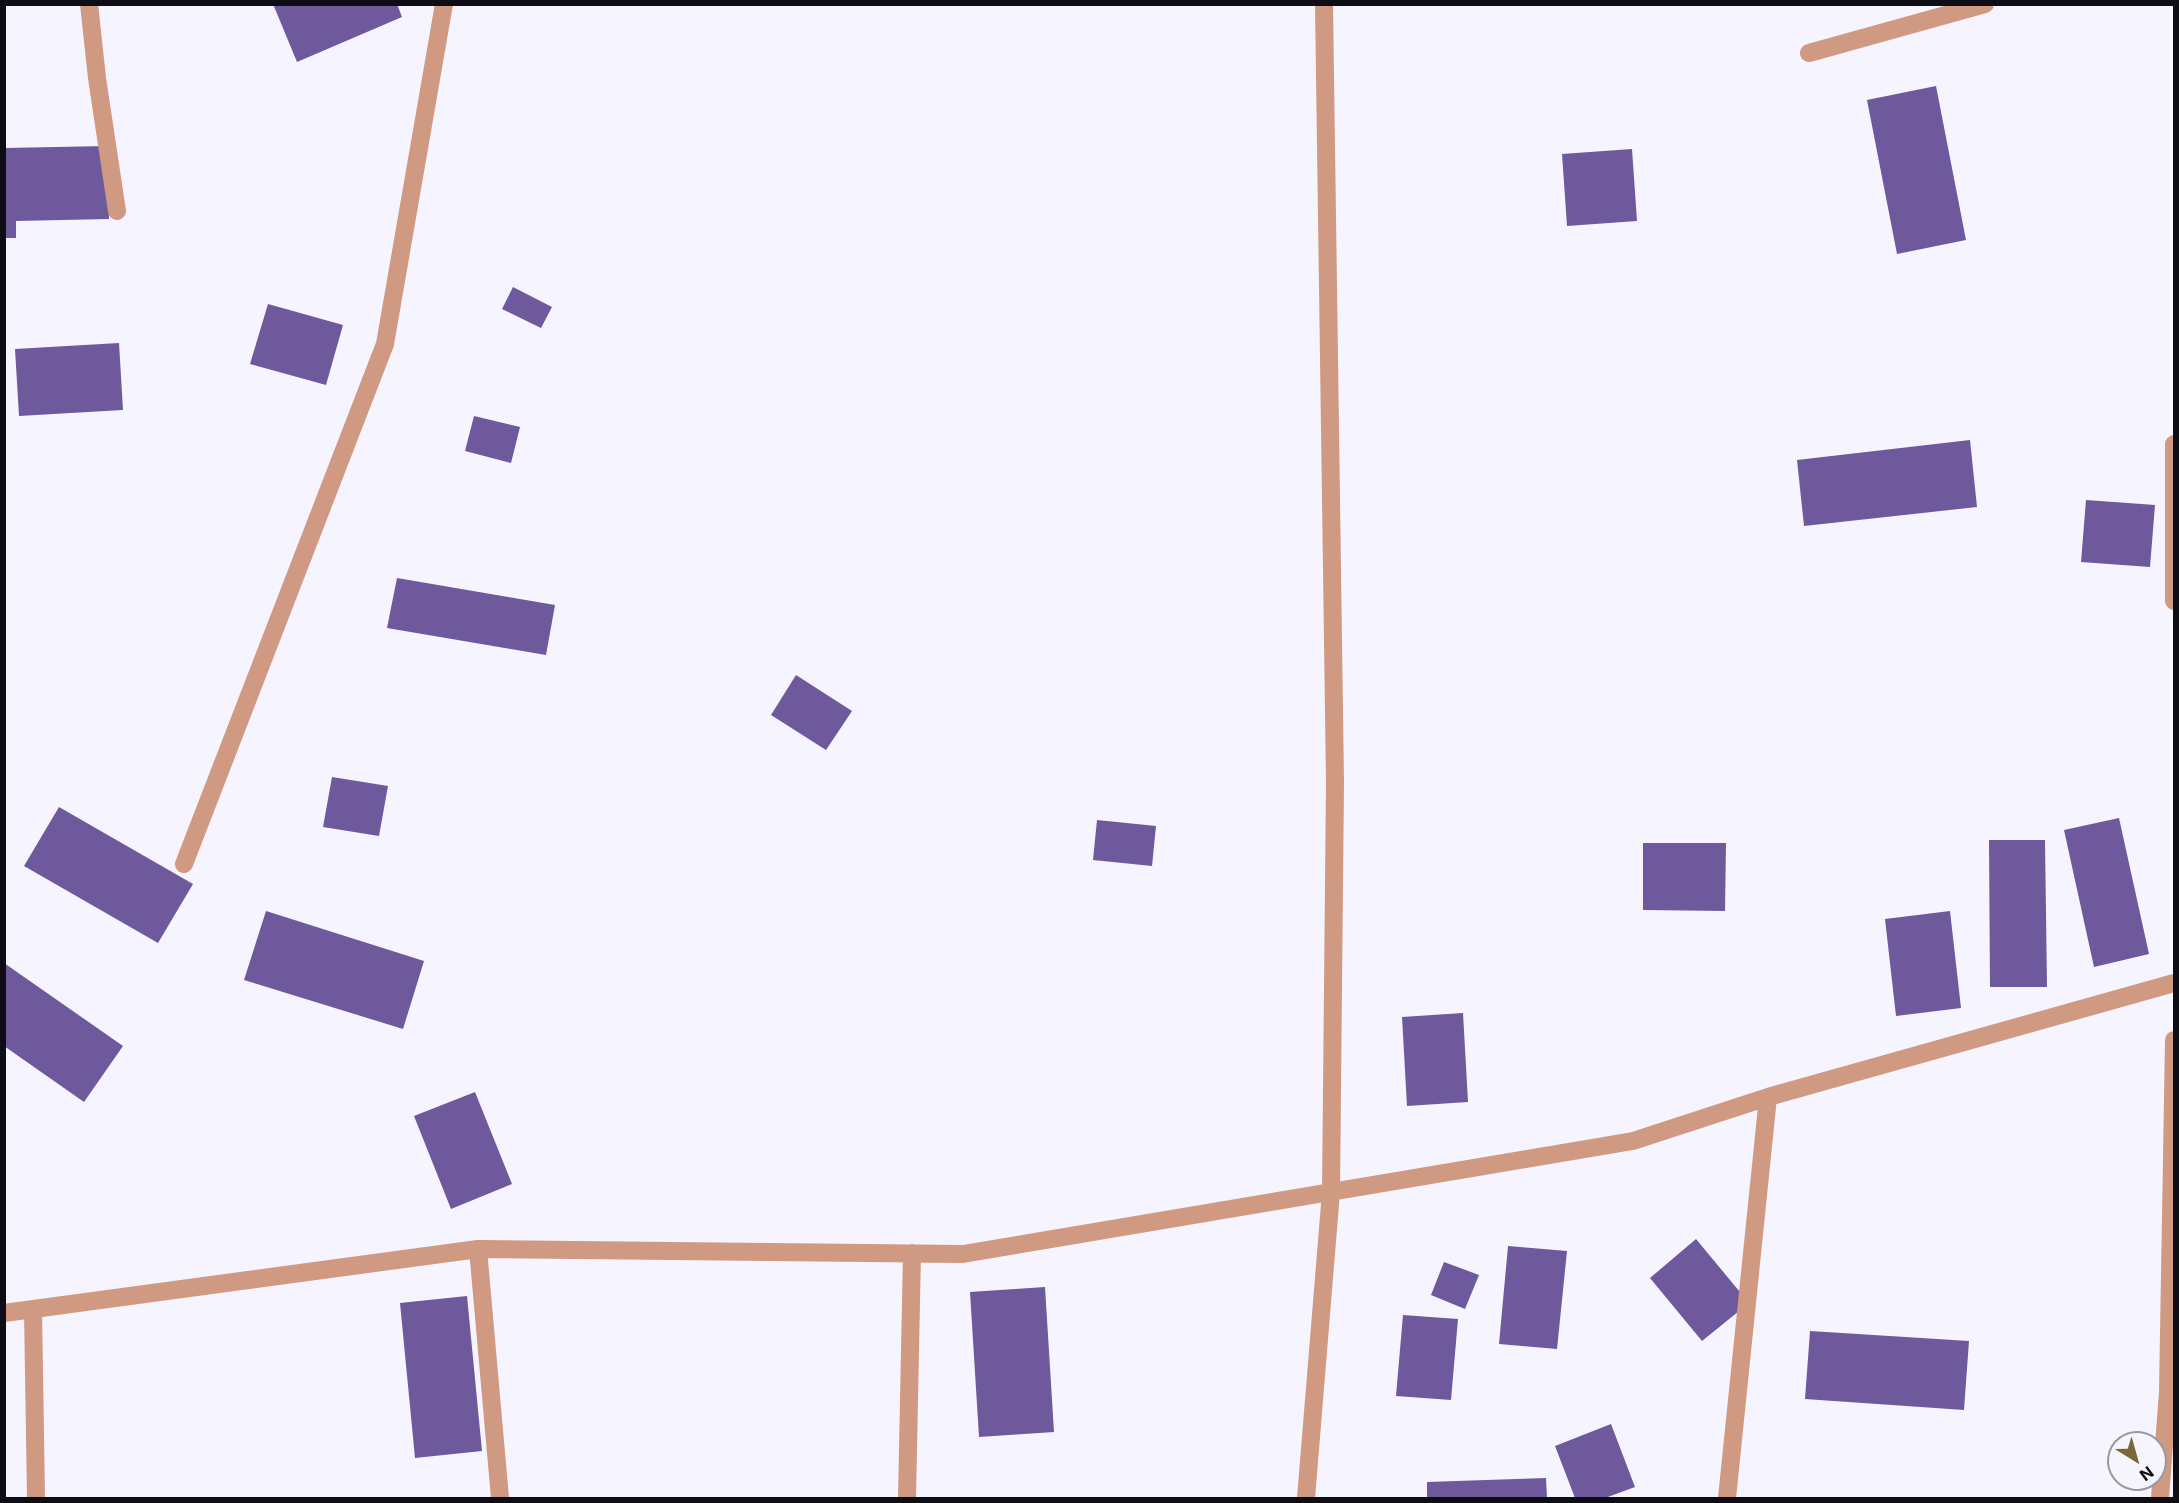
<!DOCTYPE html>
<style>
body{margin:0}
#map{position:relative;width:2179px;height:1503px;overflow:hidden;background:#f6f4fe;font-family:Inter,sans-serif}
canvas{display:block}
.frame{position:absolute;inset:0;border:6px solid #0e0c14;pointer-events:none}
.north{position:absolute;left:2107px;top:1431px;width:60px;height:60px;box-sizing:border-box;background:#f6f4fe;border:2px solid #9997a0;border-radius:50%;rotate:143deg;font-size:16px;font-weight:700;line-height:24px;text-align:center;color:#0e0c14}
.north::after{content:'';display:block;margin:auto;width:21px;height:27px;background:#7b6736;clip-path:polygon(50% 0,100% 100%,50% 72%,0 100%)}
</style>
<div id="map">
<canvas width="2179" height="1503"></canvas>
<div class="frame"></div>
<div class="north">N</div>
</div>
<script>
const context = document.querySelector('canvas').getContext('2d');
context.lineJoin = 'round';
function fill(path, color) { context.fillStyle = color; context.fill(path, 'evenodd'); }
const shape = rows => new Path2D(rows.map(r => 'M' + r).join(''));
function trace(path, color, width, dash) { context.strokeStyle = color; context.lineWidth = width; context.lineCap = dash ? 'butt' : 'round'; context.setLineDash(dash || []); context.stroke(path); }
fill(shape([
 [273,4,397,4,402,17,297,62],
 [1936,86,1966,240,1897,254,1867,100],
 [107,146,109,219,16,221,16,238,4,238,4,148],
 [1632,149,1637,221,1567,226,1562,154],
 [513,287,552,307,541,328,502,309],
 [268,304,343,325,326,385,250,364],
 [119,343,123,410,19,416,15,349],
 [474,416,520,427,511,463,465,451],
 [1970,440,1977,507,1804,526,1797,460],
 [2086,500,2155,505,2150,567,2081,562],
 [397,578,555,605,546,655,387,628],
 [796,675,852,711,826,750,771,715],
 [332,777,388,786,379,836,323,827],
 [59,807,193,884,158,943,24,866],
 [2119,818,2149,954,2094,967,2064,830],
 [1097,820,1156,826,1152,866,1093,860],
 [1989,840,2045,840,2047,987,1990,987],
 [1643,843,1726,843,1725,911,1643,910],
 [266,911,424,961,403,1029,244,980],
 [1950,911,1961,1008,1896,1016,1885,919],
 [4,963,123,1046,84,1102,4,1046],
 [1463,1013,1468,1102,1407,1106,1402,1017],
 [475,1092,512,1184,451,1209,414,1116],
 [1696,1239,1749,1303,1702,1341,1650,1278],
 [1508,1246,1567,1251,1557,1349,1499,1344],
 [1444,1262,1479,1275,1465,1309,1431,1295],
 [1045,1287,1054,1432,979,1437,970,1292],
 [467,1296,482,1451,415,1458,400,1303],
 [1403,1315,1458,1319,1451,1400,1396,1396],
 [1810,1331,1969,1341,1964,1410,1805,1399],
 [1611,1424,1635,1487,1605,1498,1575,1498,1555,1446],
 [1546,1478,1547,1498,1427,1498,1427,1482]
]), '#6e599d');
trace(shape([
 [89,4,97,78,117,211],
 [1809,53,1985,4],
 [2174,444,2174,601],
 [184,864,385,344,444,4],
 [478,1249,500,1498],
 [33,1310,36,1498],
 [4,1313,478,1249,963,1254,1633,1141,1768,1097,2174,983],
 [907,1498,912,1253],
 [1306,1498,1331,1192,1335,782,1324,4],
 [1727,1498,1768,1097],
 [2160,1498,2168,1392,2174,1040]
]), '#d09981', 18);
</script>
